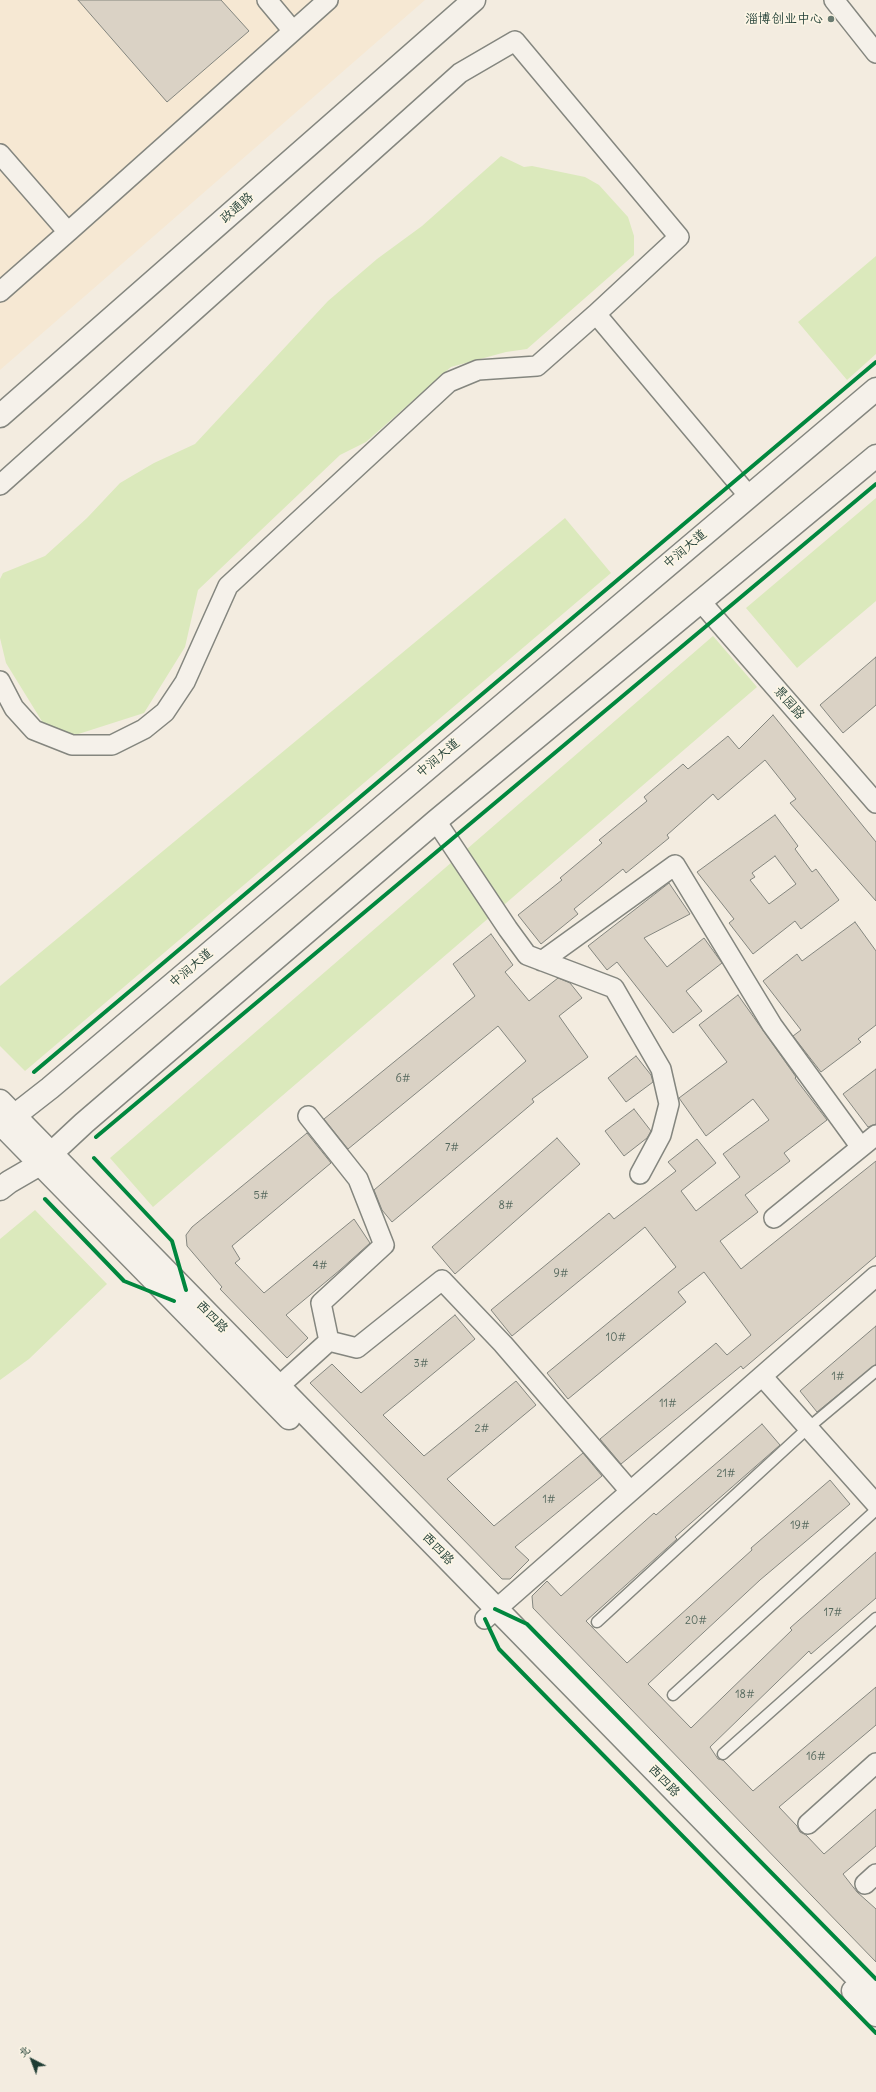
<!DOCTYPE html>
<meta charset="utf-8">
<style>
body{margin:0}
#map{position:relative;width:876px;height:2092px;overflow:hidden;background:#f3ece0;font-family:Delius,"LXGW WenKai TC",sans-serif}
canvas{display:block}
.north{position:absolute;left:12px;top:2040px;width:40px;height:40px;-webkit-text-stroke:3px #fcf5e5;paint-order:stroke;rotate:318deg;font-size:11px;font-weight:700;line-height:16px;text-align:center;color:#1f3d34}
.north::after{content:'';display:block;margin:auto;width:14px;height:18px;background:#1f3d34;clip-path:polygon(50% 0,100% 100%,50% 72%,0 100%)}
</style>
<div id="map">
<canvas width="876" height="2092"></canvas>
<div class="north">北</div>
</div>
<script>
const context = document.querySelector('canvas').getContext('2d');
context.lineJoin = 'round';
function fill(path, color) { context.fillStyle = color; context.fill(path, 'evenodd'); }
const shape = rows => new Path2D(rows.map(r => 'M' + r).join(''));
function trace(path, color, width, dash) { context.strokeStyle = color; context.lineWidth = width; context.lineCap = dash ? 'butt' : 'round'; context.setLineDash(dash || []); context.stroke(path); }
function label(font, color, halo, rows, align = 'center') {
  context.font = font + ' Delius,"LXGW WenKai TC",sans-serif'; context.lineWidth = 3.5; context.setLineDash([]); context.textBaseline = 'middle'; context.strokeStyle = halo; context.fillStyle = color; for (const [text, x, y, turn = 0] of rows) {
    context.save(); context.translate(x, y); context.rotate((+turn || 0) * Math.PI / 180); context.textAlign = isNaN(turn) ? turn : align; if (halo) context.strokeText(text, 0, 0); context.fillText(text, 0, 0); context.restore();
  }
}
fill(shape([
 [0,0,425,0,0,370]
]), '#f6e8d3');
fill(shape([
 [501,156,524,167,532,166,585,177,599,185,628,217,634,236,634,255,527,349,506,352,451,367,366,442,340,455,198,590,185,647,144,713,69,737,43,723,6,663,0,638,0,579,3,573,45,556,87,518,120,483,154,463,195,444,328,301,377,259,422,226],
 [876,256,876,354,847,380,798,322],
 [876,498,876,601,797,668,746,608],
 [565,518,611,573,25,1071,0,1046,0,986],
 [713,636,757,687,153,1207,110,1158],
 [35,1210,107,1284,29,1359,0,1380,0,1239]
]), '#dbe9bc');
const building = shape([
 [78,0,221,0,249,31,167,102,78,0],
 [876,657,876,705,843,733,820,705,876,657],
 [773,715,876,842,876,901,790,803,796,799,765,760,718,800,713,794,667,835,669,838,626,873,623,869,574,909,578,914,541,944,518,915,562,880,560,878,602,843,599,840,647,801,644,797,683,764,688,769,728,736,739,749,773,715],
 [775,815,798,846,795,849,812,872,816,869,839,900,801,929,795,921,753,954,729,923,734,919,697,872,775,815],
 [775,856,796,884,769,904,750,880,755,877,752,873,775,856],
 [669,883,690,914,644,938,667,967,704,938,722,963,686,991,702,1011,673,1033,617,962,607,970,588,946,669,883],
 [855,922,876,951,876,1025,858,1039,861,1042,821,1072,793,1036,801,1030,763,981,797,954,802,961,855,922],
 [491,934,513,965,505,972,529,1001,558,978,570,983,582,998,559,1016,588,1057,532,1099,534,1102,392,1222,382,1210,374,1190,526,1061,498,1026,348,1149,324,1119,475,996,453,964,491,934],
 [738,995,796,1077,795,1078,827,1120,784,1153,790,1161,745,1195,758,1212,720,1241,741,1269,876,1161,876,1256,743,1369,741,1366,621,1464,600,1439,716,1343,727,1355,751,1335,704,1272,678,1292,686,1302,568,1399,547,1373,676,1267,645,1227,512,1336,491,1310,609,1213,614,1219,676,1171,668,1162,697,1139,716,1163,681,1191,696,1211,740,1177,723,1154,769,1120,753,1099,706,1136,679,1098,727,1062,699,1025,738,995],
 [636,1056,651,1075,653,1082,626,1102,608,1078,636,1056],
 [876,1069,876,1124,868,1127,843,1094,876,1069],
 [634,1109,651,1131,647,1138,624,1156,605,1131,634,1109],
 [307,1133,331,1163,232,1246,240,1259,235,1263,264,1293,354,1219,370,1243,340,1270,286,1315,308,1338,287,1358,220,1289,222,1287,187,1246,186,1235,192,1227,307,1133],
 [557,1138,580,1164,455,1274,432,1247,557,1138],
 [455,1315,475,1339,383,1415,424,1456,516,1381,536,1405,447,1479,494,1526,583,1453,602,1476,515,1547,529,1560,510,1579,502,1579,310,1383,332,1364,361,1393,455,1315],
 [876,1326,876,1364,817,1412,800,1391,876,1326],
 [762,1424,780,1445,675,1537,677,1539,586,1621,627,1663,752,1550,751,1548,830,1480,850,1504,760,1580,648,1684,691,1728,792,1630,790,1628,876,1552,876,1598,811,1654,809,1651,710,1747,718,1759,723,1760,753,1791,876,1687,876,1725,779,1807,797,1826,800,1832,806,1835,824,1854,876,1809,876,1846,843,1874,857,1892,876,1909,876,1962,533,1608,532,1596,547,1581,561,1596,654,1513,656,1515,762,1424]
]);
fill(building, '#dad2c5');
trace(building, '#84867f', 1);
const service = shape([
 [597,1622,808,1428,876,1371],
 [673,1695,876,1510],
 [723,1754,876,1618]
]);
const minor = shape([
 [267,0,293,31],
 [834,0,876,53],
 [0,154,68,232,0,292],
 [68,232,328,0],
 [0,485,460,73,515,41,679,237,596,314,748,495],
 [701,602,876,803],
 [0,681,14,708,34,730,72,745,112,745,144,729,165,712,185,682,228,586,449,382,478,370,537,366,596,314],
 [436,821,508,929,527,955,614,988,661,1069,669,1104,661,1135,640,1174],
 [542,961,675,865,772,1025,860,1146],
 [774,1218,876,1135],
 [329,1341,357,1348,442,1280,503,1344,630,1491],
 [762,1376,876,1504],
 [268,1396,329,1341,321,1303,384,1245,358,1179,308,1116],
 [485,1619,876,1276],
 [808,1824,876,1763],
 [865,1884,876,1874]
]);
const tertiary = shape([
 [0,416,474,0],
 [0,1101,876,1997],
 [0,1123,289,1418],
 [853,1991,876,2015]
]);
const primary = shape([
 [0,1127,50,1088,876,389],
 [0,1189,9,1182,40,1164,84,1123,436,821,876,456]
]);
trace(service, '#84867f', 13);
trace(minor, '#84867f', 22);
trace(tertiary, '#84867f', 25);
trace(primary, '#84867f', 25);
trace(service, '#f5f1ea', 10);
trace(minor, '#f5f1ea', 19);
trace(tertiary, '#f5f1ea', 22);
trace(primary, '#f5f1ea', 22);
trace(shape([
 [34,1072,876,362],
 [96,1137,876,484],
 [94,1158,172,1241,186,1290],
 [45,1199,124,1281,174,1301],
 [495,1609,527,1624,876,1979],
 [485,1619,499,1649,876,2033]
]), '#00873e', 4);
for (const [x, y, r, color] of [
 [831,19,4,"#697a70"]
]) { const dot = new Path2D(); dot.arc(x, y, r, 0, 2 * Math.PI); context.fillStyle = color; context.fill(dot); trace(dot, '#fcf5e5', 1.5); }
label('11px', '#51655a', null, [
 ["6#",403,1079],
 ["7#",452,1148],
 ["5#",261,1196],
 ["8#",506,1206],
 ["4#",320,1266],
 ["9#",561,1274],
 ["10#",616,1338],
 ["3#",421,1364],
 ["1#",838,1377],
 ["11#",668,1404],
 ["2#",482,1429],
 ["21#",726,1474],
 ["1#",549,1500],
 ["19#",800,1526],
 ["17#",833,1613],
 ["20#",696,1621],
 ["18#",745,1695],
 ["16#",816,1757]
]);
label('13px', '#1f3d34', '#fcf5e5', [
 ["淄博创业中心",823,19]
], 'right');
label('13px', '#1f3d34', '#fcf5e5', [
 ["政通路",237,208,-41],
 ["中润大道",685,549,-40],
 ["景园路",789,703,49],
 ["中润大道",438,758,-40],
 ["中润大道",191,968,-40],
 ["西四路",212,1317,46],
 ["西四路",438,1549,46],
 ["西四路",664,1781,46]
]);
</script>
